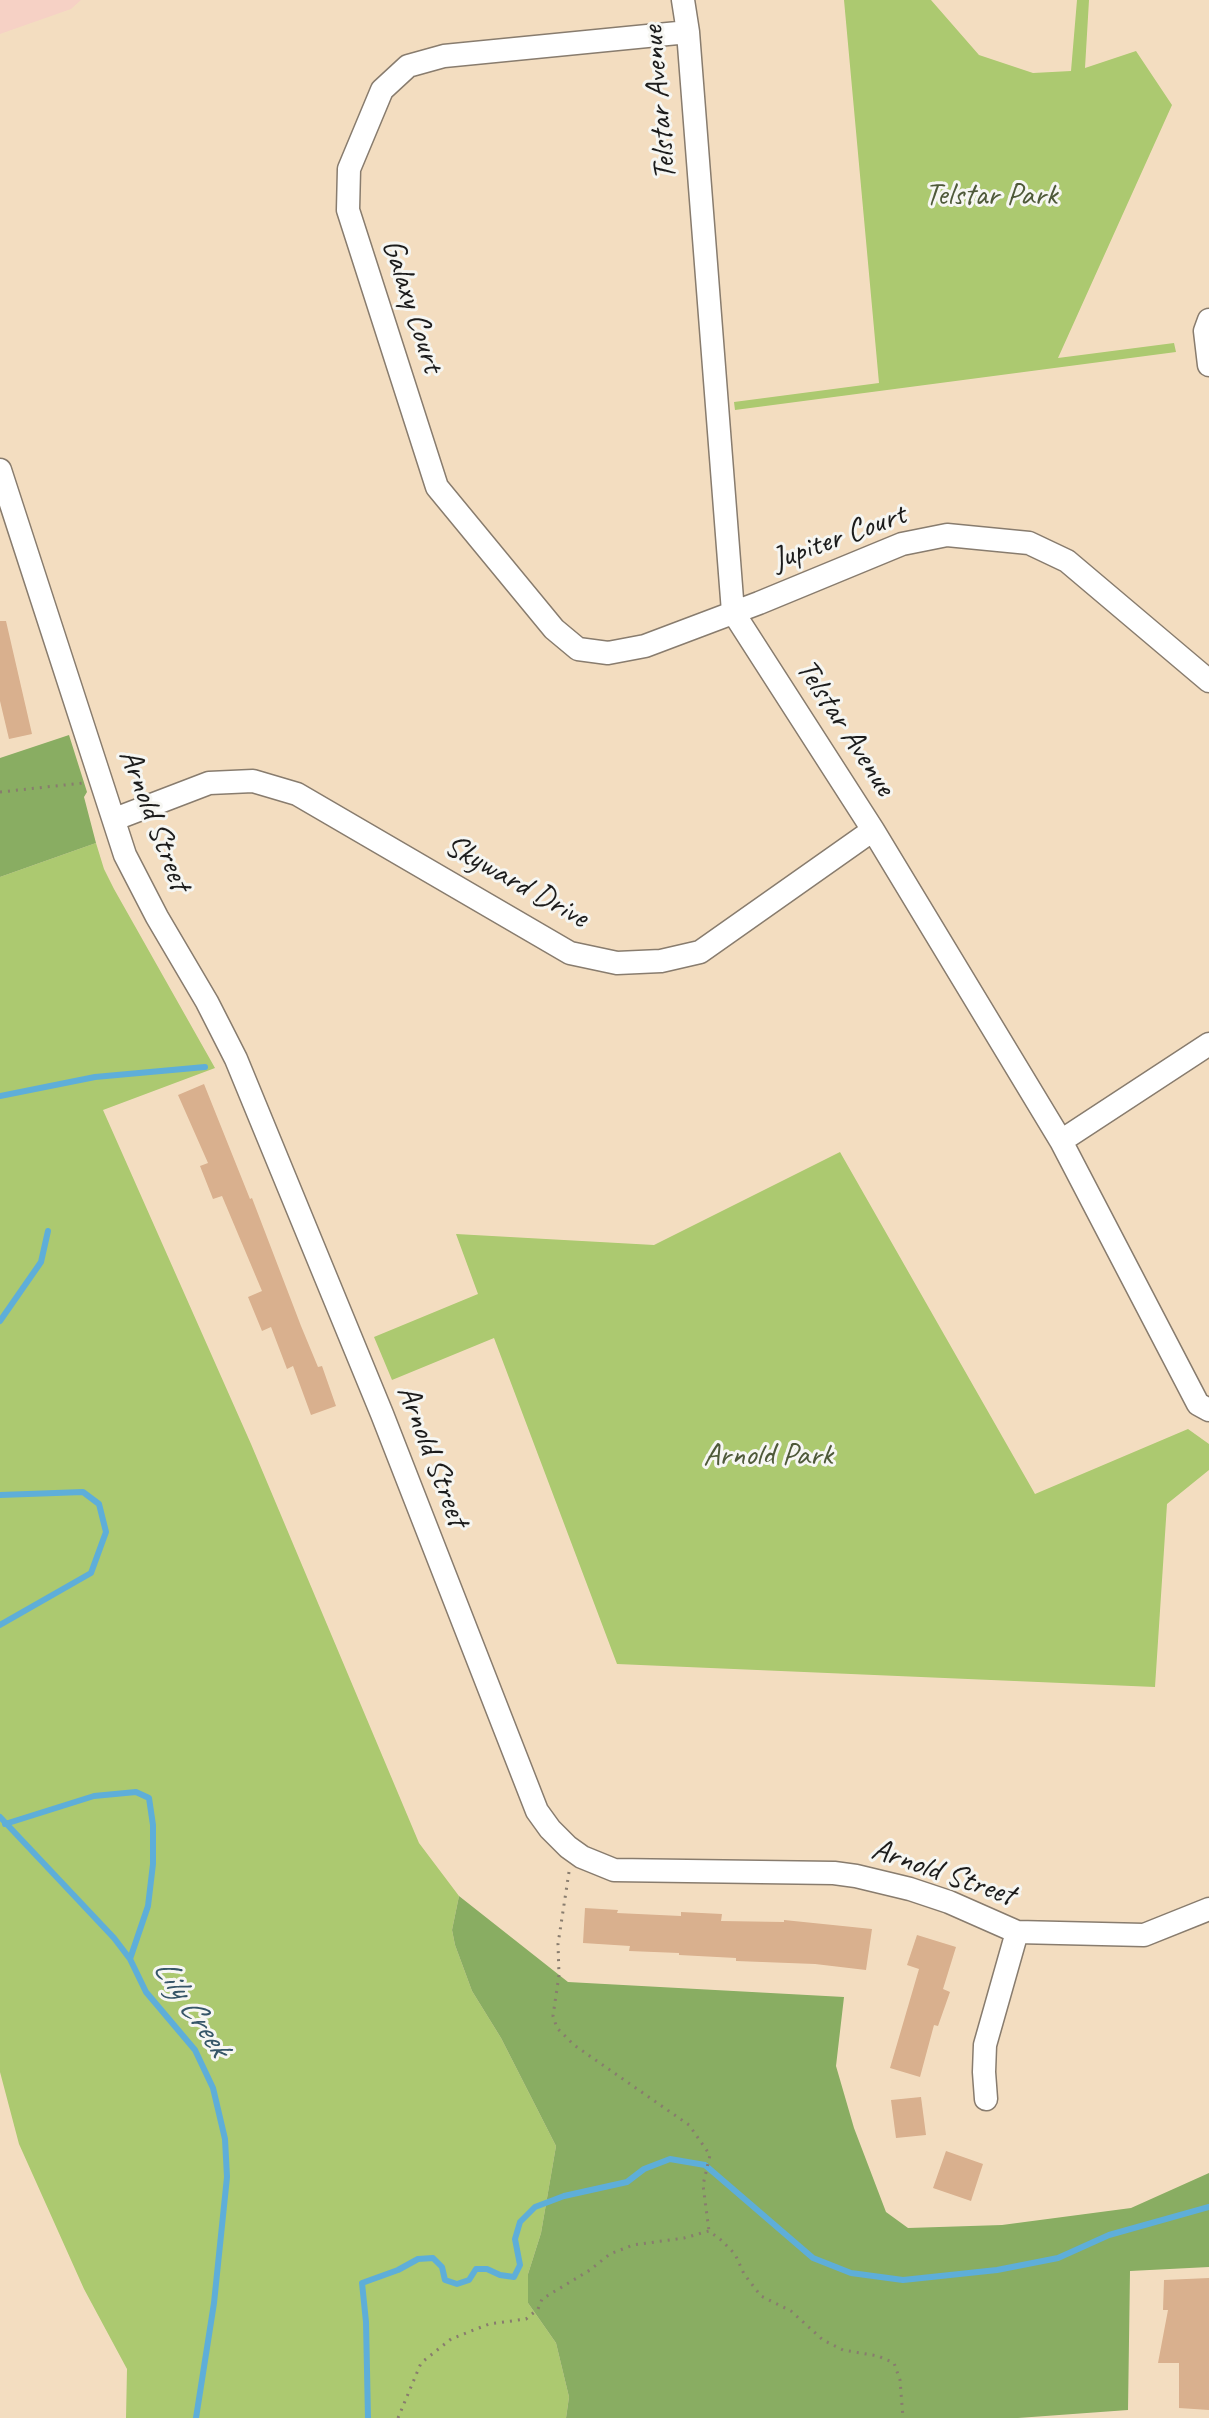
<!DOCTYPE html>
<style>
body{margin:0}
canvas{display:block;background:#f3ddc0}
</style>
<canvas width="1209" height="2418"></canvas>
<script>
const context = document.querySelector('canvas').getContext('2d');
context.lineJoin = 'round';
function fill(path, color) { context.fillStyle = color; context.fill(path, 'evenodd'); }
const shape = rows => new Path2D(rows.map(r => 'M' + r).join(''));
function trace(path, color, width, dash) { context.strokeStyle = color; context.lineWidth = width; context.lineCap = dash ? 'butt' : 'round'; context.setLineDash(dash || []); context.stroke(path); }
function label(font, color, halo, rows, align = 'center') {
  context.font = font + ' Caveat,sans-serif'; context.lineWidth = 6; context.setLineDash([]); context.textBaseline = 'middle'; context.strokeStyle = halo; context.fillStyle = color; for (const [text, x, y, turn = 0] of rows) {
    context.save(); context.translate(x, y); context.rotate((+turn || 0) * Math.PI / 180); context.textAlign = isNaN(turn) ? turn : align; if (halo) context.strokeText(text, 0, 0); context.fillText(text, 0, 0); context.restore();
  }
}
fill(shape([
 [0,0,81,0,71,9,0,34]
]), '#f6d1c5');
fill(shape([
 [844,0,931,0,979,55,1033,73,1071,71,1077,0,1089,0,1085,68,1136,51,1172,105,1058,358,1174,343,1176,352,735,410,734,402,879,383],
 [96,843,104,869,114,889,215,1068,103,1110,251,1444,419,1843,459,1896,452,1930,455,1945,472,1991,501,2038,556,2146,541,2233,528,2274,528,2303,556,2343,569,2397,566,2418,126,2418,127,2369,84,2289,19,2144,0,2072,0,877],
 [840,1152,1035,1494,1188,1429,1209,1444,1209,1470,1167,1504,1155,1687,617,1664,494,1338,392,1380,374,1337,478,1294,456,1234,654,1245]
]), '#acc970');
fill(shape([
 [69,735,87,792,84,797,96,843,0,877,0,758],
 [459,1896,568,1982,844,1997,836,2066,854,2128,886,2212,908,2228,1002,2225,1131,2208,1209,2173,1209,2267,1130,2271,1128,2410,1018,2418,566,2418,569,2397,556,2343,528,2303,528,2274,541,2233,556,2146,501,2038,472,1991,455,1945,452,1930]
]), '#89ad62');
trace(shape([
 [0,1096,95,1077,205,1067],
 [0,1321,41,1262,48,1231],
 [0,1495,83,1492,99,1504,106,1532,91,1573,0,1625],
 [0,1817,114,1938,130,1959,146,1992,195,2050,213,2088,225,2139,227,2177,214,2303,196,2418],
 [5,1824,94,1796,136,1792,149,1798,153,1825,153,1864,148,1906,130,1959],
 [368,2418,366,2322,362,2283,398,2270,418,2259,433,2258,442,2267,445,2280,457,2284,469,2280,476,2269,487,2269,500,2275,514,2277,520,2265,515,2239,520,2222,535,2207,564,2196,627,2182,644,2169,670,2159,705,2165,813,2258,851,2273,903,2280,997,2270,1058,2258,1109,2235,1209,2207]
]), '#5eaed9', 6);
fill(shape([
 [0,621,6,621,32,734,9,739,0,701],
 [204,1084,250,1199,252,1198,301,1326,318,1367,322,1366,336,1406,311,1415,293,1366,287,1369,271,1327,262,1331,248,1297,262,1291,222,1196,213,1199,200,1166,208,1163,178,1095],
 [585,1908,618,1910,617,1913,681,1916,681,1912,722,1914,721,1921,784,1922,784,1920,872,1929,866,1970,815,1964,736,1961,736,1958,679,1955,679,1953,629,1951,630,1946,583,1943],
 [917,1935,956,1947,943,1989,950,1992,938,2026,934,2025,920,2077,890,2068,919,1969,907,1965],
 [921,2097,926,2135,896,2138,891,2100],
 [946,2151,983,2164,971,2201,933,2188],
 [1209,2278,1209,2410,1179,2408,1179,2363,1158,2363,1168,2310,1163,2310,1164,2280]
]), '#d9b08e');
const street = shape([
 [683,0,688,32,733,612,873,830,1061,1141,1198,1404,1209,1410],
 [688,32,444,56,408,66,382,90,349,169,348,210,437,487,554,629,578,649,608,653,645,646,759,603,902,544,947,535,1029,543,1067,561,1209,681],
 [1209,320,1205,331,1209,365],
 [0,470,125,855,157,917,207,1002,236,1059,382,1414,537,1811,550,1829,568,1847,582,1857,614,1870,834,1873,856,1876,910,1889,949,1902,1017,1932,1144,1935,1209,1909],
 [115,819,209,783,253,781,297,794,570,953,617,963,661,961,700,952,873,830],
 [1061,1141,1209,1044],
 [986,2099,984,2072,985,2045,1017,1932]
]);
trace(street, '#887c6e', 25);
trace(shape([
 [0,792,83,783],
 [569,1872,558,1944,559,1975,553,2016,557,2028,574,2045,689,2125,710,2155,703,2185,709,2231],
 [398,2418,421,2363,451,2339,489,2324,526,2319,538,2309,542,2299,590,2270,610,2254,633,2245,684,2238,709,2231,721,2240,735,2254,744,2274,761,2296,791,2311,823,2340,843,2350,878,2356,894,2363,900,2380,903,2418]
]), '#887c6e', 3, [2, 6]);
trace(street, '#fff', 22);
label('32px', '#1c1c1c', '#f6f6f2', [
 ["Telstar Avenue",660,103,-95],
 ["Galaxy Court",412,306,72],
 ["Jupiter Court",839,538,-20],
 ["Telstar Avenue",845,728,57],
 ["Arnold Street",154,820,69],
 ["Skyward Drive",516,882,29],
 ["Arnold Street",432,1456,69],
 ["Arnold Street",943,1873,19]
]);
label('32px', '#4e5939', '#f6f6f2', [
 ["Telstar Park",991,196],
 ["Arnold Park",768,1456]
]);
label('italic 34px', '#365668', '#f6f6f2', [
 ["Lily Creek",191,2008,56]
]);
</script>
